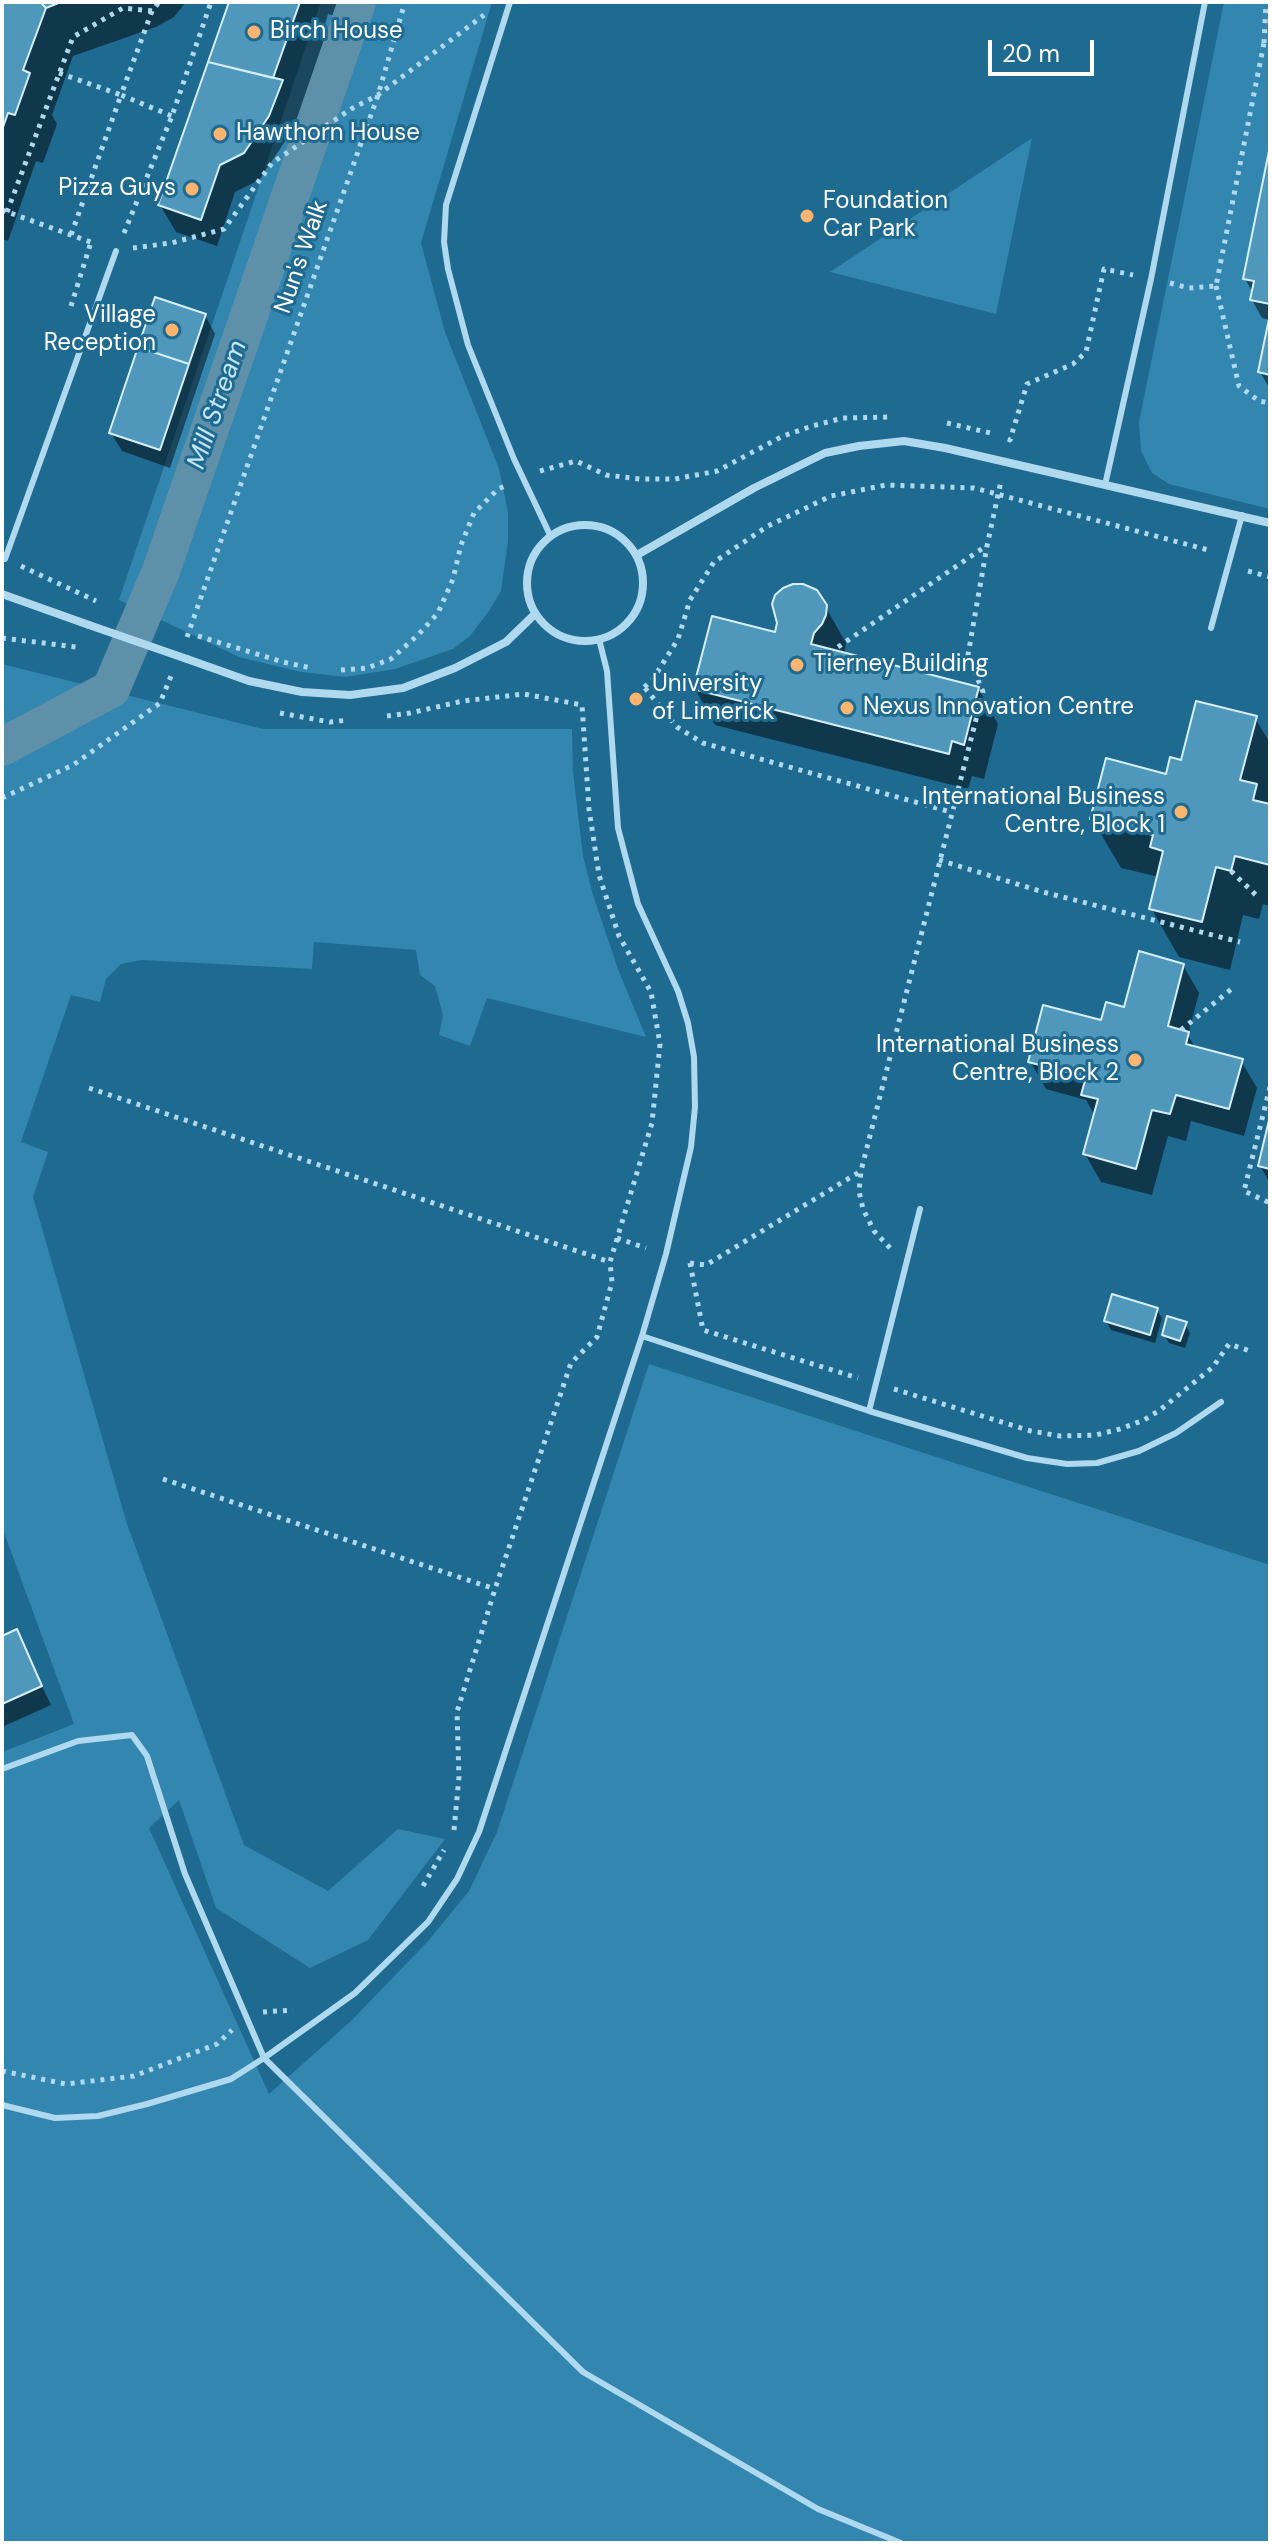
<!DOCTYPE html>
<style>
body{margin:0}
#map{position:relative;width:1272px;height:2545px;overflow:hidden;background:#1e6a91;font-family:"DM Sans",sans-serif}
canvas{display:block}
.frame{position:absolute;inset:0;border:4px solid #fff;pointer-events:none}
.scale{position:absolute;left:988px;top:40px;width:106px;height:36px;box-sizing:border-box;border:4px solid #fff;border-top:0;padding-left:10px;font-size:24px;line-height:28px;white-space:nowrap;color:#fff;-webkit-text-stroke:6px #1e6a91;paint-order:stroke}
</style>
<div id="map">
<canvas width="1272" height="2545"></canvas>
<div class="frame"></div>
<div class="scale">20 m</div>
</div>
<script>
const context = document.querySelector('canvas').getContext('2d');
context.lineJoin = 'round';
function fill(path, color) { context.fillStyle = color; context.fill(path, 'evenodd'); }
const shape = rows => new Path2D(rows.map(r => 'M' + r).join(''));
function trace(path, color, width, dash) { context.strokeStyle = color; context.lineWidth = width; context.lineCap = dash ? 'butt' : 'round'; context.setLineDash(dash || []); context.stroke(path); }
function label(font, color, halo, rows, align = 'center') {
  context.font = font + ' "DM Sans",sans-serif'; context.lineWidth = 6; context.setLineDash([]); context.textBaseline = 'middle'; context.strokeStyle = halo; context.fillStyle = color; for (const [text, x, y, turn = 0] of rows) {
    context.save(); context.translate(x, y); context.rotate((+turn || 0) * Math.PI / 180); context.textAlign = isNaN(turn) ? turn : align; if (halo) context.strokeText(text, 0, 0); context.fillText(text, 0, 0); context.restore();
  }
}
fill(shape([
 [321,2,492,2,421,243,445,332,499,469,508,512,508,541,501,591,489,611,470,636,453,649,395,669,346,677,301,672,239,657,119,600],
 [1224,2,1270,2,1270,509,1169,484,1152,473,1141,451,1139,422],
 [1032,138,996,314,830,272],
 [2,664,263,729,572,729,573,772,583,856,593,895,618,969,646,1037,487,998,470,1046,439,1035,443,1015,435,986,420,975,416,950,314,942,312,969,142,960,121,964,106,979,100,1002,71,995,21,1142,48,1152,33,1197,127,1524,244,1845,328,1891,398,1829,445,1839,368,1940,310,1968,216,1908,179,1800,149,1828,269,2094,352,2020,429,1940,469,1891,497,1832,649,1364,1270,1565,1270,2543,2,2543,2,1752,74,1724,2,1527]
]), '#3286af');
fill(shape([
 [2,2,186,2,174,17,156,27,73,56,52,115,57,124,43,163,36,161,8,241,2,239],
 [231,2,345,2,339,17,328,14,323,31,330,44,301,126,292,123,284,143,259,180,235,192,217,246,176,232,160,205],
 [1270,156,1270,320,1262,318,1252,300,1253,293,1245,279],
 [205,315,215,334,170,468,122,451,111,433],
 [1270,324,1270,389,1260,372],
 [825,606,846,643,844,655,978,688,998,724,984,779,972,776,968,789,715,725,695,689,776,634],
 [1255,718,1270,743,1270,906,1263,904,1259,919,1243,915,1230,970,1179,957,1151,908,1159,877,1121,868,1092,819,1167,776,1183,762],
 [1183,965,1199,993,1188,1035,1196,1049,1241,1061,1257,1088,1244,1136,1191,1121,1186,1141,1168,1136,1152,1195,1101,1182,1085,1154,1095,1116,1086,1100,1046,1089,1030,1061,1126,1010],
 [1270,1125,1270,1183,1260,1166],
 [1157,1310,1162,1318,1155,1343,1111,1330,1106,1321],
 [1185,1324,1190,1333,1185,1348,1169,1343,1164,1334],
 [16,1632,51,1705,2,1727,2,1638]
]), '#0007');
trace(shape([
 [2,747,111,689,161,571,357,2]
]), '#5e90aa', 38);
const building = shape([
 [2,2,40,2,46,8,23,70,30,73,15,115,8,113,2,130,2,2],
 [40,2,61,2,46,8,40,2],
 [229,2,300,2,273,78,208,62,229,2],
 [208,62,283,80,269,116,244,153,220,165,201,220,158,205,208,62],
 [1270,146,1270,304,1250,300,1254,281,1243,279,1270,146],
 [155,297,206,314,189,364,138,347,155,297],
 [1270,314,1270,375,1258,372,1270,314],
 [138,347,189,364,160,450,109,433,138,347],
 [793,584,803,584,817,590,827,605,826,615,822,624,814,633,811,644,979,687,964,745,952,741,949,754,693,689,712,616,775,632,777,623,772,604,775,595,783,588,793,584],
 [1196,701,1257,716,1240,780,1257,784,1253,800,1270,804,1270,865,1235,856,1231,871,1216,867,1202,922,1149,909,1163,851,1150,847,1153,835,1090,819,1106,758,1166,774,1170,757,1181,760,1196,701],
 [1139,951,1184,964,1168,1026,1189,1032,1186,1044,1243,1059,1229,1109,1176,1095,1170,1114,1152,1110,1136,1169,1083,1154,1098,1099,1081,1095,1086,1077,1028,1062,1043,1005,1101,1020,1106,1002,1124,1007,1139,951],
 [1270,1116,1270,1169,1258,1166,1270,1116],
 [1112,1294,1158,1308,1150,1335,1104,1321,1112,1294],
 [1167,1316,1187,1322,1180,1341,1162,1335,1167,1316],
 [17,1629,42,1686,2,1704,2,1636,17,1629]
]);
fill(building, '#4f98bc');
trace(building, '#d5eefa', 2);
trace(shape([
 [152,11,121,95,172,116],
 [1264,43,1266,2],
 [59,73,121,95,71,235],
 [2,210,96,244],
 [7,212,73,37,123,8,152,11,159,2],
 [124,233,172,116,211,2],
 [133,248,171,243,224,229,272,163,351,109,378,95,484,15],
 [1170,283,1189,288,1216,286,1264,43,1270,45],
 [1216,286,1239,386,1259,401,1270,403],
 [71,306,91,242],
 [947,423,995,434],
 [1008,439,1010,440,1027,384,1073,364,1086,352,1104,269,1133,275],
 [540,471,576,461,606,475,640,479,675,479,717,471,783,436,812,426,843,418,893,417],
 [21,566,96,601],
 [1248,571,1270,577],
 [198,636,283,662,311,668],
 [187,637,378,95,405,2],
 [2,638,76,647],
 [838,647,986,546],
 [341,670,367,668,391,659,419,634,438,613,453,579,461,545,474,513,498,489,505,486],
 [645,688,677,727,703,743,951,812],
 [630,701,653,679,678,639,690,600,714,562,768,526,831,496,886,485,974,488,1212,551],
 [280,713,330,722,349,720],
 [387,716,410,713,463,701,524,694,582,705],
 [2,798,73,765,160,703,171,676],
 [939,860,1043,892,1240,942],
 [1231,871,1259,898],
 [1181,1030,1234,987],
 [1270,1087,1244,1191,1270,1203],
 [89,1088,610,1262],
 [617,1238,646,1248],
 [890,1248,874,1231,863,1209,859,1191,861,1171,983,692,968,655,987,546,1001,481],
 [690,1263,703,1330,858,1378],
 [690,1263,706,1265,861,1171],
 [894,1389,1031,1431,1060,1436,1096,1435,1120,1429,1144,1420,1160,1410,1213,1367,1229,1344,1253,1352],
 [163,1479,495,1589],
 [454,1830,459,1777,457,1712,495,1589,571,1363,597,1337,612,1282,610,1262,652,1123,660,1044,651,992,619,936,599,875,589,809,582,705],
 [423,1886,444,1850],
 [263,2012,293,2010],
 [2,2071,66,2084,134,2076,217,2044,232,2030]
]), '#afd9ee', 5, [4, 6]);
trace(shape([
 [510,2,446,205,444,242,448,269,468,345,514,459,550,535],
 [1105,485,1151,279,1205,2],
 [5,559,116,251],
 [1211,628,1242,515],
 [642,1336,869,1411,1027,1458,1067,1464,1097,1463,1139,1451,1176,1433,1221,1402],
 [869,1411,920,1209],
 [2,1769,78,1741,132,1735,147,1756,185,1874,264,2058,583,2372,818,2509,901,2543],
 [2,2105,55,2118,98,2116,147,2104,231,2079,264,2058,355,1993,428,1922,457,1879,479,1832,642,1336,666,1254,691,1147,695,1107,694,1057,688,1023,678,991,638,904,618,828,607,671,599,639]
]), '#afd9ee', 6);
trace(shape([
 '527 583a58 58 0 1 1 116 0a58 58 0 1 1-116 0Z',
 [637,555,754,488,825,453,859,446,904,441,945,448,1270,523],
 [2,594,89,625],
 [187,659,249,681,302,692,350,695,403,688,455,668,506,642,535,614]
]), '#afd9ee', 8);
trace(shape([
 [89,625,187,659]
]), '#afd9ee', 8);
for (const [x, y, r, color] of [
 [254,32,8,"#fcb46f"],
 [220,134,8,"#fcb46f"],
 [192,189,8,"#fcb46f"],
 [807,216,8,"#fcb46f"],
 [172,330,8,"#fcb46f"],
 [797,665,8,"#fcb46f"],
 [636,699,8,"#fcb46f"],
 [847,708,8,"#fcb46f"],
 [1181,812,8,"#fcb46f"],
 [1135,1060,8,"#fcb46f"]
]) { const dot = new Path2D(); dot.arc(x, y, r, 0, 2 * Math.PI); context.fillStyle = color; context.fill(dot); trace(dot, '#1e6a91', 3); }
label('24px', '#fff', '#1e6a91', [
 ["Birch House",270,32],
 ["Hawthorn House",236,134],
 ["Pizza Guys",176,189,"right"],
 ["Foundation",823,202],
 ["Car Park",823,230],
 ["Village",156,316,"right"],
 ["Reception",156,344,"right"],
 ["Tierney Building",813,665],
 ["University",652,685],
 ["of Limerick",652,713],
 ["Nexus Innovation Centre",863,708],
 ["International Business",1165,798,"right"],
 ["Centre, Block 1",1165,826,"right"],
 ["International Business",1119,1046,"right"],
 ["Centre, Block 2",1119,1074,"right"]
], 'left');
label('24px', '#fff', '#1e6a91', [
 ["Nun's Walk",302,257,-71]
]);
label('italic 26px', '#c5e6f6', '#1e6a91', [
 ["Mill Stream",218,405,-71]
]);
</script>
